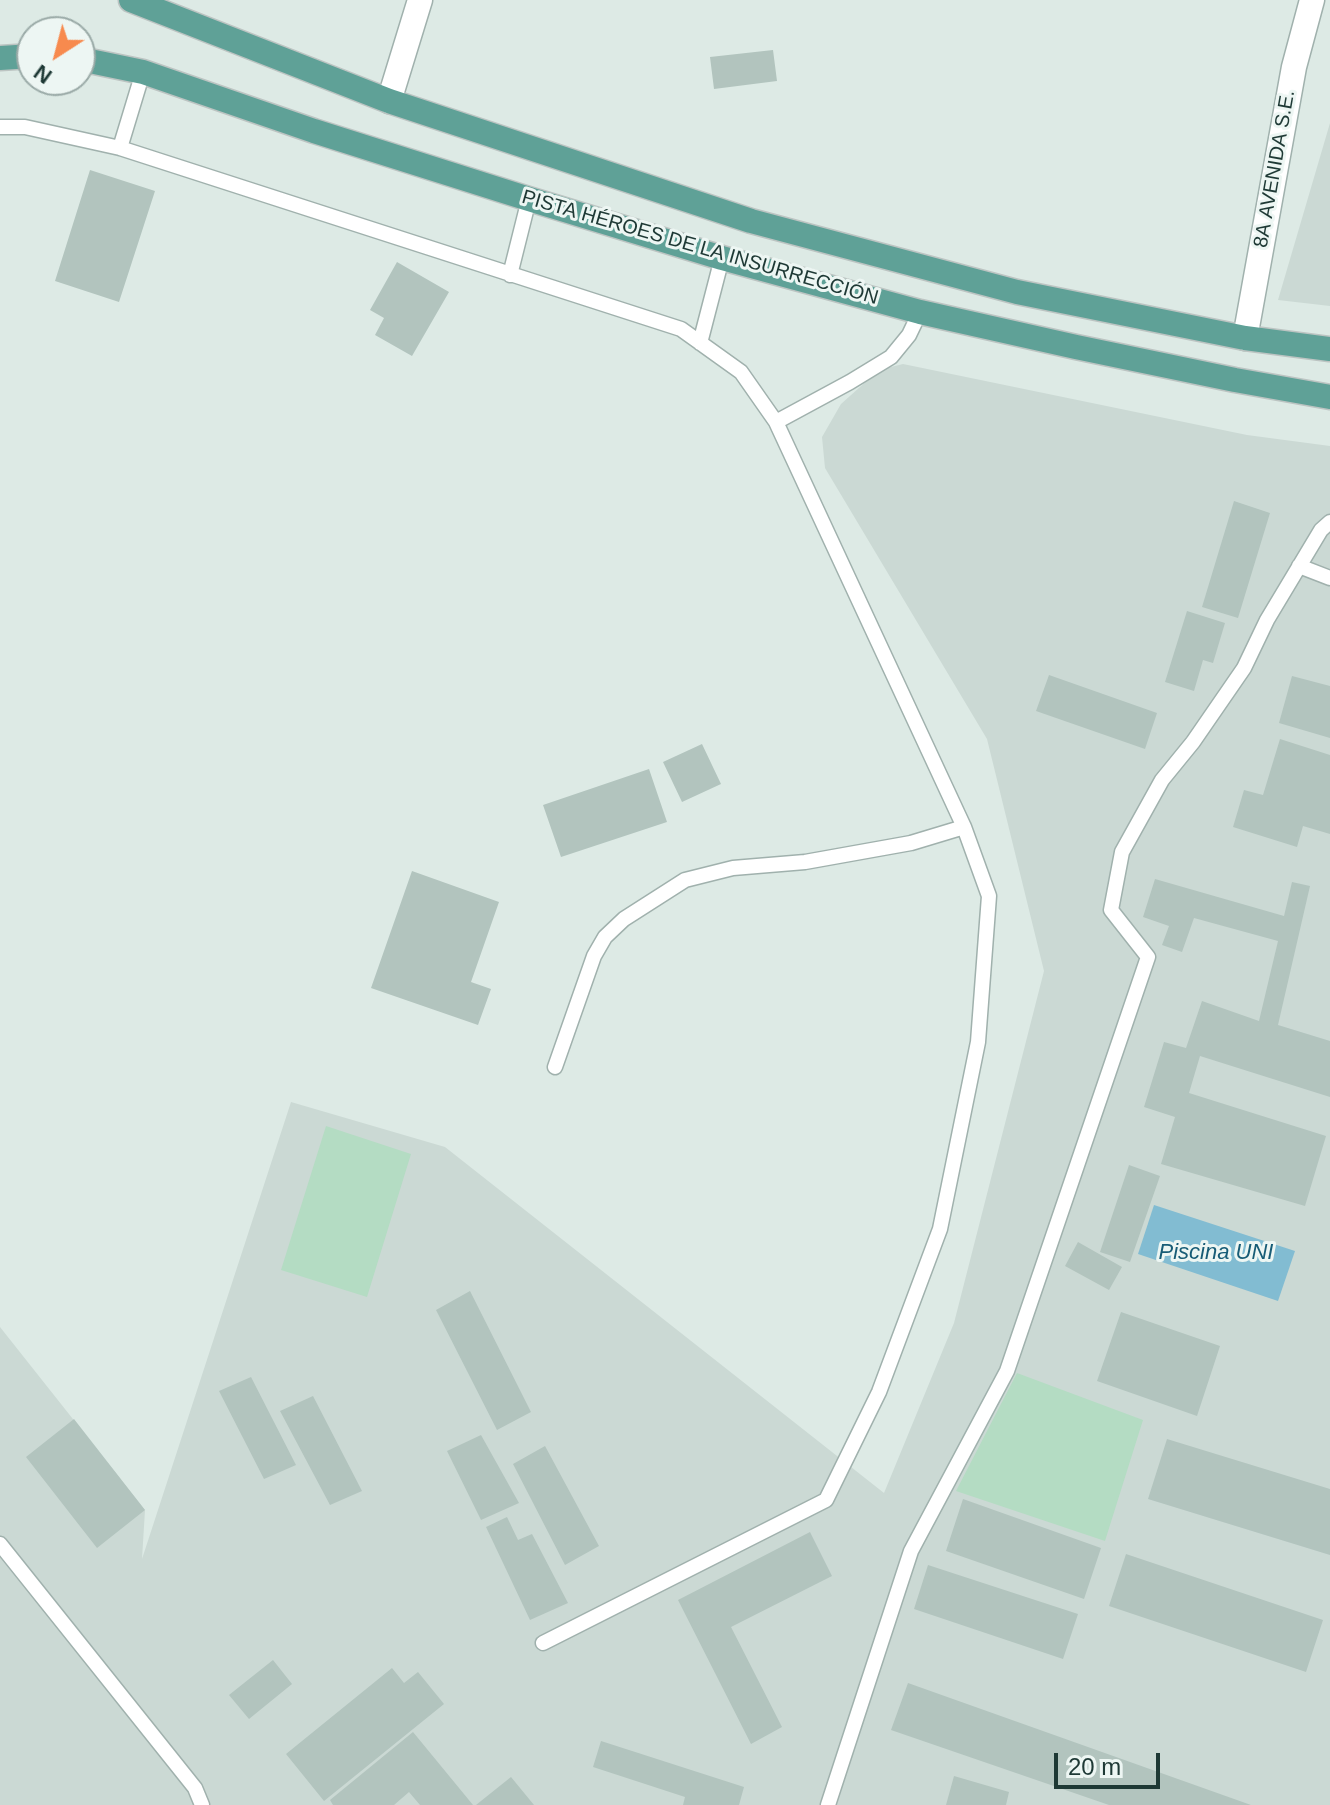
<!DOCTYPE html>
<meta charset="utf-8">
<style>
body{margin:0}
#map{position:relative;width:1330px;height:1805px;overflow:hidden;background:#ddeae5;font-family:Arial,sans-serif}
canvas{display:block}
.north{position:absolute;left:16px;top:16px;width:80px;height:80px;box-sizing:border-box;background:#edf6f3;border:2px solid #9aaaa7;border-radius:50%;rotate:216deg;font-size:22px;font-weight:700;line-height:32px;text-align:center;color:#1e3935}
.north::after{content:'';display:block;margin:auto;width:28px;height:36px;background:#f78a4e;clip-path:polygon(50% 0,100% 100%,50% 72%,0 100%)}
.scale{position:absolute;left:1054px;top:1753px;width:106px;height:36px;box-sizing:border-box;border:4px solid #1e3935;border-top:0;padding-left:10px;font-size:24px;line-height:28px;white-space:nowrap;color:#1e3935;-webkit-text-stroke:6px #edf6f3;paint-order:stroke}
</style>
<div id="map">
<canvas width="1330" height="1805"></canvas>
<div class="north">N</div>
<div class="scale">20 m</div>
</div>
<script>
const context = document.querySelector('canvas').getContext('2d');
context.lineJoin = 'round';
function fill(path, color) { context.fillStyle = color; context.fill(path, 'evenodd'); }
const shape = rows => new Path2D(rows.map(r => 'M' + r).join(''));
function trace(path, color, width, dash) { context.strokeStyle = color; context.lineWidth = width; context.lineCap = dash ? 'butt' : 'round'; context.setLineDash(dash || []); context.stroke(path); }
function label(font, color, halo, rows, align = 'center') {
  context.font = font + ' Arial,sans-serif'; context.lineWidth = 6; context.setLineDash([]); context.textBaseline = 'middle'; context.strokeStyle = halo; context.fillStyle = color; for (const [text, x, y, turn = 0] of rows) {
    context.save(); context.translate(x, y); context.rotate((+turn || 0) * Math.PI / 180); context.textAlign = isNaN(turn) ? turn : align; if (halo) context.strokeText(text, 0, 0); context.fillText(text, 0, 0); context.restore();
  }
}
fill(shape([
 [1330,123,1330,306,1278,300],
 [903,364,1247,435,1330,446,1330,1805,0,1805,0,1327,145,1510,142,1559,291,1102,445,1147,884,1493,954,1323,1044,971,987,739,825,468,822,437,841,404,879,370]
]), '#cbd9d4');
fill(shape([
 [326,1126,411,1154,367,1297,281,1270],
 [1017,1373,1143,1420,1105,1541,956,1491]
]), '#b4dcc3');
fill(shape([
 [1154,1205,1295,1251,1278,1301,1138,1254]
]), '#82bcd2');
fill(shape([
 [773,50,777,81,714,89,710,57],
 [90,170,155,191,119,302,55,281],
 [397,262,449,292,412,356,375,335,384,318,370,310],
 [1234,501,1270,513,1238,618,1202,607],
 [1187,611,1225,623,1213,663,1203,660,1194,691,1165,682],
 [1049,675,1157,713,1145,749,1036,711],
 [1292,676,1330,686,1330,738,1279,723],
 [1280,739,1330,755,1330,834,1303,826,1297,847,1233,827,1244,790,1263,795],
 [702,744,721,784,682,802,663,762],
 [649,769,667,822,561,857,543,805],
 [412,871,499,902,471,982,491,989,478,1025,371,988],
 [1155,879,1284,916,1292,882,1310,886,1278,1025,1330,1041,1330,1097,1200,1056,1189,1093,1326,1136,1305,1206,1161,1164,1175,1117,1144,1107,1164,1042,1186,1048,1202,1001,1259,1021,1278,941,1194,918,1182,952,1162,945,1169,926,1143,917],
 [1129,1165,1160,1176,1130,1262,1100,1252],
 [1078,1242,1122,1267,1109,1290,1065,1266],
 [470,1291,531,1412,497,1430,436,1310],
 [1121,1312,1220,1346,1197,1416,1097,1381],
 [251,1377,296,1465,264,1479,219,1391],
 [313,1396,362,1491,330,1505,280,1411],
 [74,1419,145,1510,97,1548,26,1457],
 [481,1435,519,1503,481,1520,447,1451],
 [1167,1439,1330,1489,1330,1555,1148,1499],
 [545,1446,599,1546,565,1565,513,1464],
 [963,1499,1101,1548,1084,1599,946,1551],
 [507,1517,518,1540,532,1534,568,1603,530,1620,486,1527],
 [810,1532,832,1576,731,1627,782,1727,751,1744,678,1600],
 [1126,1554,1323,1620,1306,1672,1109,1606],
 [928,1565,1078,1614,1063,1659,914,1609],
 [273,1660,292,1684,249,1719,229,1695],
 [392,1668,404,1683,418,1672,444,1704,324,1801,286,1754],
 [908,1683,1251,1805,1109,1805,891,1730],
 [413,1732,473,1805,420,1805,409,1792,394,1805,333,1805,330,1800],
 [601,1741,744,1787,739,1805,683,1805,685,1797,593,1767],
 [954,1776,1009,1792,1006,1805,946,1805],
 [511,1777,534,1805,476,1805]
]), '#b2c4be');
const lane = shape([
 [0,127,25,127,120,148,681,329,741,372,776,422,964,827,989,896,978,1042,940,1229,879,1392,826,1500,543,1643],
 [120,148,143,72],
 [510,275,529,199],
 [700,343,722,258],
 [776,422,850,382,891,357,909,335,920,312],
 [1299,566,1330,578],
 [555,1067,594,956,605,937,624,919,685,880,733,868,805,862,911,843,964,827],
 [0,1544,195,1788,202,1805],
 [828,1805,911,1551,1007,1371,1148,957,1111,910,1122,852,1162,780,1193,742,1244,668,1267,620,1321,530,1330,522]
]);
const street = shape([
 [389,101,420,0],
 [1245,338,1294,67,1312,0]
]);
const primary = shape([
 [131,0,389,101,751,221,1017,292,1245,338,1330,349],
 [0,58,32,56],
 [80,59,143,72,314,131,529,199,722,258,920,312,1076,347,1235,380,1330,397]
]);
trace(lane, '#a0b1ad', 17);
trace(street, '#a0b1ad', 27);
trace(primary, '#bcc4c2', 27);
trace(lane, '#fff', 14);
trace(street, '#fff', 24);
trace(primary, '#5fa197', 24);
label('20px', '#1e3935', '#edf6f3', [
 ["8A AVENIDA S.E.",1275,169,-80],
 ["PISTA HÉROES DE LA INSURRECCIÓN",700,248,16]
]);
label('italic 22px', '#175c76', '#edf6f3', [
 ["Piscina UNI",1216,1253]
]);
</script>
